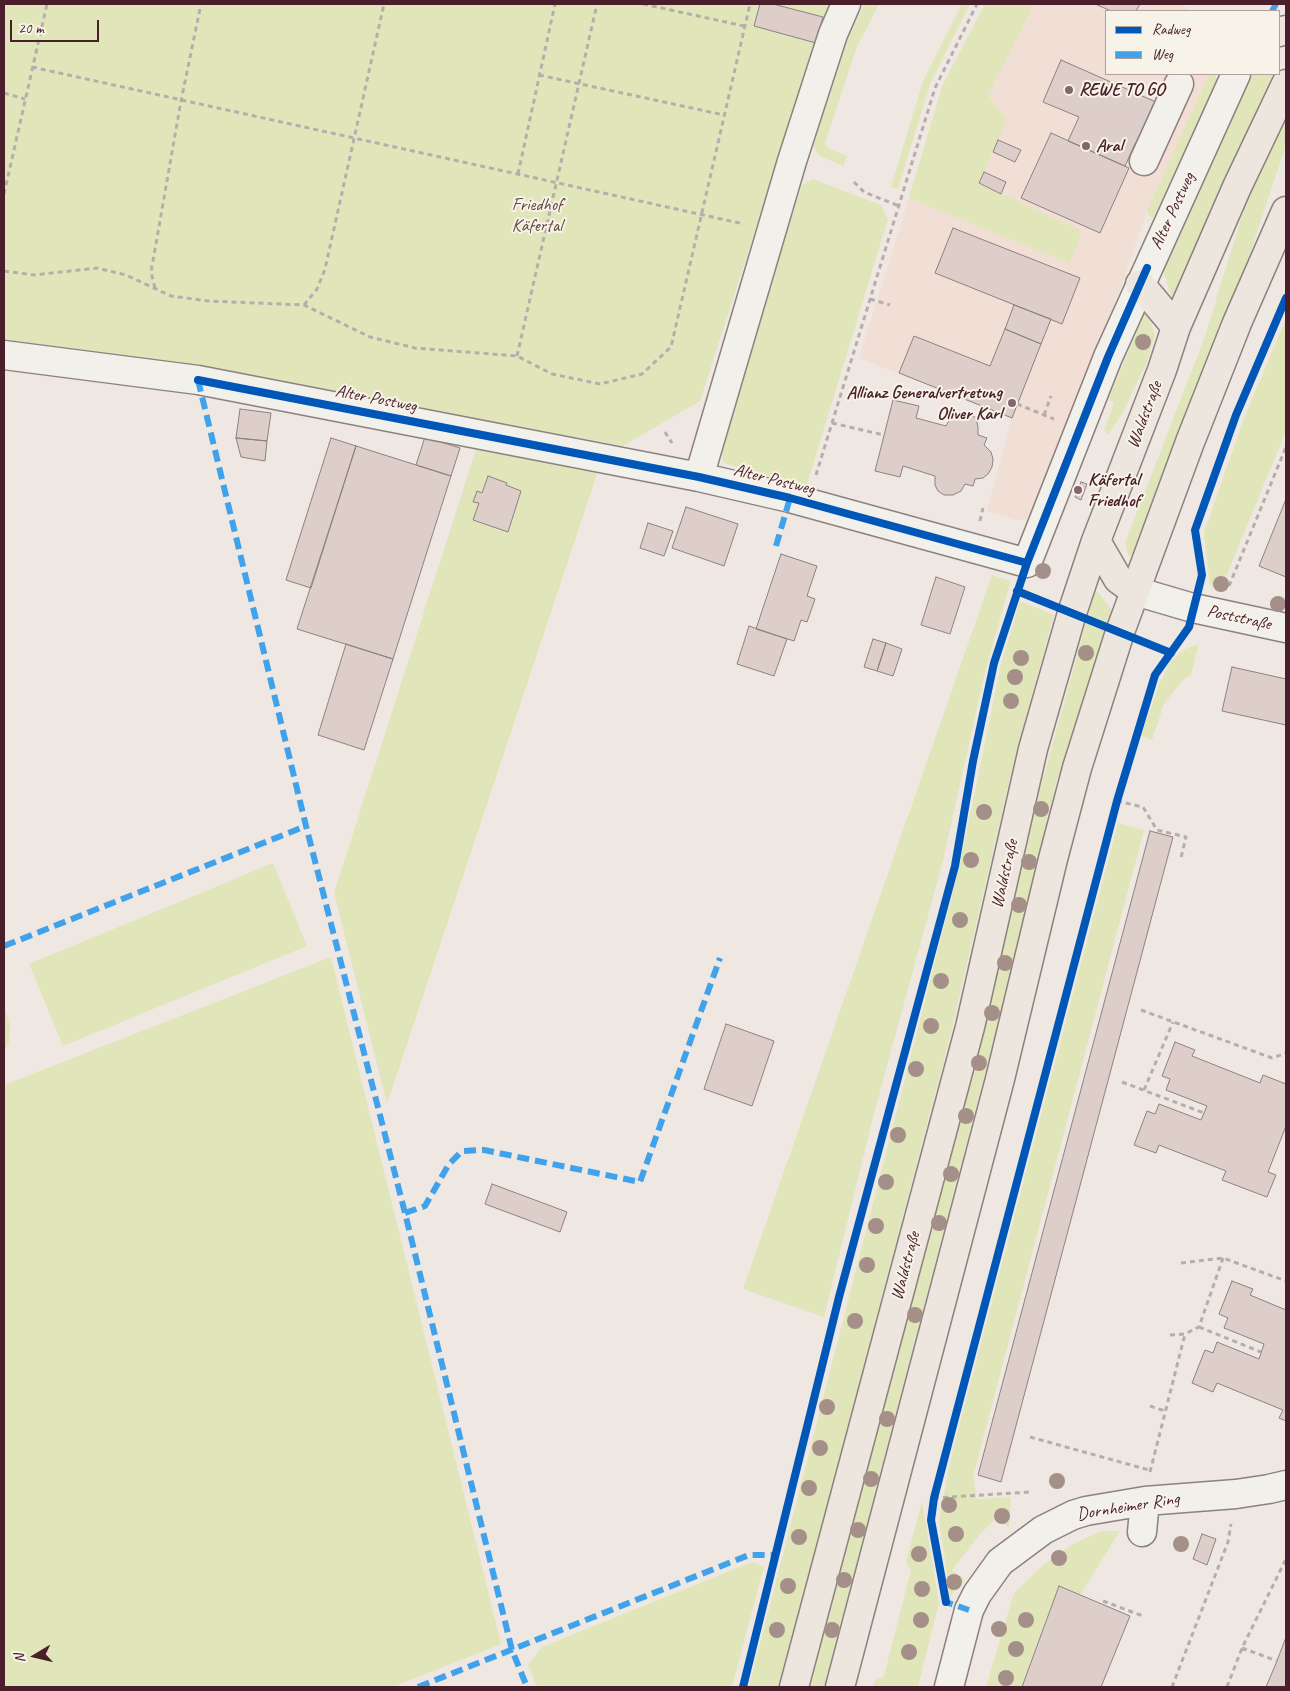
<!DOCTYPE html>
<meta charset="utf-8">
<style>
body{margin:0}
#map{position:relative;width:1290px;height:1691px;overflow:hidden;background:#efe7e1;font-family:Caveat,sans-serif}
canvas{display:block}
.frame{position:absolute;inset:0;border:5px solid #4a1f2b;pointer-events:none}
.legend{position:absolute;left:1105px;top:10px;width:175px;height:65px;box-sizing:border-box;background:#f7f3e8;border:1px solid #b29e9c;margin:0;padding:6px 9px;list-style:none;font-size:15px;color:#4a1f2b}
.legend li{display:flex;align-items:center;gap:10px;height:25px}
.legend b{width:25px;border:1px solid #b29e9c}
.north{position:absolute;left:10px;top:1631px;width:50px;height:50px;-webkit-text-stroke:4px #f7f3e8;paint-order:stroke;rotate:261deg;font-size:14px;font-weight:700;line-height:20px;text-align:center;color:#4a1f2b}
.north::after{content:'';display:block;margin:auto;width:18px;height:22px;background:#4a1f2b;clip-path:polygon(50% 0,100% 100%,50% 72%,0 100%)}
.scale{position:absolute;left:10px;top:20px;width:89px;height:22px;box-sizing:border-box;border:2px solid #4a1f2b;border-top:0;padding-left:6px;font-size:15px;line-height:18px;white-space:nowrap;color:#4a1f2b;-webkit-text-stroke:4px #f7f3e8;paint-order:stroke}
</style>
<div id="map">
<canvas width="1290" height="1691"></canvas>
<div class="frame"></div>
<ul class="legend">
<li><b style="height:6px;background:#0057b8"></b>Radweg</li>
<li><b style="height:6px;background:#40a2eb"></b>Weg</li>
</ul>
<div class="north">N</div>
<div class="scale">20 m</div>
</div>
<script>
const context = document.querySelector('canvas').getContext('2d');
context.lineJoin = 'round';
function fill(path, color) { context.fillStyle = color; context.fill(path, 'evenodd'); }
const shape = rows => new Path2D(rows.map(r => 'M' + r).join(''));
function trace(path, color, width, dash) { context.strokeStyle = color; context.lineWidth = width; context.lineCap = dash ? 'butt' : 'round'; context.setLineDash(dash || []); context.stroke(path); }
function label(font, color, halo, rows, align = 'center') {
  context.font = font + ' Caveat,sans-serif'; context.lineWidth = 4; context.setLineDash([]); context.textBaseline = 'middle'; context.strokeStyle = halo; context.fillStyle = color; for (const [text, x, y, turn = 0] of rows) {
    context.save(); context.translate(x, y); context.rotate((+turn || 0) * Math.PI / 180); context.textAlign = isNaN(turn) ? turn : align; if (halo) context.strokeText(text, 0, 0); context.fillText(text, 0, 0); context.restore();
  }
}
fill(shape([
 [1034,4,1178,4,1189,8,1190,11,1106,11,1106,74,1209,74,1147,210,1122,284,1029,518,1021,520,1015,520,987,511,1012,418,859,358,909,198,1071,264,1081,231,979,183,1007,120,988,95]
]), '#f1ded5');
fill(shape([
 [4,4,832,4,815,45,700,401,623,446,342,393,4,343],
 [864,4,879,4,856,49,825,143,828,148,847,156,843,166,818,155,813,146,847,41],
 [962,4,970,4,930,84,898,189,891,187,923,81],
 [985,4,1034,4,988,95,1007,120,979,183,1082,231,1070,264,909,198,942,86],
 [1209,74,1215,74,1217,80,1153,218,1148,215,1147,210],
 [1252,74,1273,74,1172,298,1163,271],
 [1286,120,1286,145,1246,266,1133,554,1128,556,1125,543,1204,339,1248,196],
 [813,179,881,205,888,219,806,488,724,463,719,449,802,185],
 [1145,312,1151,323,1155,334,1147,362,1123,412,1108,435,1104,430,1114,404,1109,398],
 [1286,318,1286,431,1221,589,1210,586,1204,533,1244,418],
 [477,446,598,471,387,1104,334,893],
 [992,575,1008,580,1010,584,984,676,943,861,872,1121,824,1317,743,1289],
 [1095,591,1099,593,1112,610,1056,783,1004,1000,824,1687,810,1687,984,1027,1041,786],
 [1020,601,1054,615,1013,765,949,1041,779,1687,749,1687,959,868,1001,664],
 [1199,644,1191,675,1182,681,1164,704,1152,740,1141,736,1158,687,1171,660,1185,649],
 [1118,823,1144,830,973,1477,977,1499,1011,1497,1009,1528,997,1518,980,1534,952,1570,965,1580,950,1596,939,1519,952,1453],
 [273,863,307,946,63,1046,29,964],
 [331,957,501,1644,393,1687,4,1687,4,1085],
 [4,1006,10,1026,9,1042,4,1053],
 [922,1501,939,1603,918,1687,873,1687,875,1680,884,1676,911,1570,906,1562],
 [1101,1531,1120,1531,1080,1595,1059,1587,1022,1687,986,1687,1014,1593,1042,1566,1071,1545],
 [752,1562,764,1566,732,1687,537,1687,528,1665,542,1647]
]), '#e1e6ba');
const building = shape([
 [760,4,773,4,823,17,816,43,754,26,760,4],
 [1095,4,1140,4,1136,11,1111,11,1095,4],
 [1061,60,1174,110,1156,151,1136,142,1125,166,1068,141,1079,117,1043,102,1061,60],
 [1051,133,1129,168,1100,233,1021,198,1051,133],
 [998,140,1021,150,1015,162,993,152,998,140],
 [984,172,1006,182,1001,194,979,183,984,172],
 [953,228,1080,278,1062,324,935,273,953,228],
 [1014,305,1051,319,1041,344,1005,329,1014,305],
 [1005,329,1041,344,1012,418,899,373,914,336,990,366,1005,329],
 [893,400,919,406,916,418,946,426,951,417,960,413,968,413,976,418,978,427,978,435,987,438,984,445,991,452,993,459,992,467,988,474,983,478,975,479,973,486,965,484,961,491,953,495,944,495,938,491,935,485,935,476,903,466,900,477,875,471,893,400],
 [240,409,271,413,267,441,236,438,240,409],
 [425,437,460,448,451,476,416,465,425,437],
 [236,438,267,441,265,461,241,457,236,438],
 [331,438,356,446,311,588,286,580,331,438],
 [356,446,451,476,393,659,297,629,356,446],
 [488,476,507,483,506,485,521,491,508,532,473,520,479,503,473,502,477,491,482,493,488,476],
 [1081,482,1087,484,1081,500,1075,497,1081,482],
 [1286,499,1286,577,1259,566,1286,499],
 [686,507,738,524,724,566,672,548,686,507],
 [648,523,673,531,664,556,640,548,648,523],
 [781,554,817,566,807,596,815,599,807,622,801,620,794,641,756,629,781,554],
 [936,577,965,587,950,634,921,625,936,577],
 [749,626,787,639,774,676,737,664,749,626],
 [873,639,886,643,877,671,864,667,873,639],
 [886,643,902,649,893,676,877,671,886,643],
 [346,644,393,659,364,750,318,735,346,644],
 [1232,667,1286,679,1286,725,1222,711,1232,667],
 [1150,831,1173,837,1001,1482,978,1475,1150,831],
 [726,1024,774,1041,752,1106,704,1089,726,1024],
 [1175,1042,1195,1050,1192,1056,1260,1083,1263,1075,1286,1084,1286,1126,1268,1172,1276,1175,1267,1197,1222,1180,1226,1171,1159,1145,1156,1153,1134,1145,1147,1111,1155,1114,1159,1104,1201,1120,1207,1106,1166,1090,1170,1079,1162,1076,1175,1042],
 [492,1184,567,1212,560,1232,485,1204,492,1184],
 [1232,1281,1253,1289,1250,1295,1286,1310,1286,1421,1279,1418,1283,1410,1217,1383,1213,1392,1192,1383,1205,1350,1213,1353,1217,1342,1259,1359,1264,1344,1224,1328,1228,1318,1219,1314,1232,1281],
 [1202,1534,1216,1539,1207,1565,1193,1559,1202,1534],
 [1059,1586,1130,1616,1101,1687,1022,1687,1059,1586],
 [1286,1637,1286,1687,1266,1687,1277,1661,1286,1637]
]);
fill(building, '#dececa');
trace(building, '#8d8180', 1);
const minor = shape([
 [1144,161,1179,84],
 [4,355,198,380,699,477,790,498,1027,563,1108,357,1236,74],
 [699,477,792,161,833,34,846,4],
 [1135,591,1193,608,1286,628],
 [1142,1532,1145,1501],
 [949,1687,969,1610,977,1594,1000,1562,1043,1530,1073,1515,1086,1511,1145,1501,1236,1494,1269,1489,1286,1485]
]);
const major = shape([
 [1279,32,1286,30],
 [1140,284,1176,327],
 [1096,541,1118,579,1135,591],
 [794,1687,970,1027,1033,749,1072,613,1096,541,1162,370,1176,327,1237,187,1286,84],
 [840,1687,1000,1079,1053,859,1077,768,1120,632,1190,442,1237,323,1286,211]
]);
trace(minor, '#8d8180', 31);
trace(major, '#8d8180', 31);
trace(shape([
 [643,4,744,26],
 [32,67,744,224],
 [539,75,724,115],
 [4,93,25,99],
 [518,174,555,4],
 [854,182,864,192,899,206],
 [4,194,47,4],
 [4,271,34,275,97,268,126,275,171,296,208,301,304,305,370,337,415,348,517,356,552,374,600,384,642,374,671,347,750,4],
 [155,288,151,272,181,101,201,4],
 [870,299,890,305],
 [304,305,317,289,325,269,384,4],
 [517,356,597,4],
 [1017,404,1054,419],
 [1044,415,1051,396],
 [832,423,884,435],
 [665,432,672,443],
 [816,475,935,88,977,4],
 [980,521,983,508],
 [1229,586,1286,447],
 [1117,801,1143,807,1157,830,1186,837,1181,858],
 [1141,1010,1272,1058,1286,1053],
 [1122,1082,1204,1113],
 [1144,1090,1173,1022],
 [1181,1263,1223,1258,1286,1281],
 [1199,1327,1261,1352],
 [1170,1335,1185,1334,1199,1327,1223,1258],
 [1150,1406,1165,1411],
 [1030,1437,1149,1470],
 [1150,1472,1185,1334],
 [934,1498,1030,1492],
 [1103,1601,1143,1616],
 [1242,1648,1277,1661],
 [1172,1687,1228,1542,1231,1524],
 [1227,1687,1242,1648,1285,1561,1286,1561]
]), '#b5aeac', 3, [5, 4]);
trace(minor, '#f2f0eb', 28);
trace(major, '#ece6de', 28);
trace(shape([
 [1272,11,1276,4],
 [198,380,306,826,405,1213,512,1650,527,1687],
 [776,546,790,498],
 [4,946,306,826],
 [405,1213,425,1206,449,1164,462,1151,484,1150,640,1182,720,958],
 [946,1597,946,1602,969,1610],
 [418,1687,749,1555,776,1555]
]), '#40a2eb', 6, [12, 6]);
trace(shape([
 [198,380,699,477,790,498,1027,563],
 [1017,591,1171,653],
 [946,1602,931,1520,934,1498,1117,801,1155,675,1189,627,1202,575,1195,530,1236,415,1286,298],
 [743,1687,839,1297,955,866,973,761,994,663,1027,563,1108,357,1147,268]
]), '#0057b8', 8);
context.fillStyle = '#a48f89';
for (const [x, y] of [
 [1143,342],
 [1043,571],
 [1221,584],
 [1278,604],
 [1086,653],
 [1021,658],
 [1015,677],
 [1011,701],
 [1041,809],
 [984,812],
 [971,860],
 [1029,862],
 [1019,905],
 [960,920],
 [1005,963],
 [941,981],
 [992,1013],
 [931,1026],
 [979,1063],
 [916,1069],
 [966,1116],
 [898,1135],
 [951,1174],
 [886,1182],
 [939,1223],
 [876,1226],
 [867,1265],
 [915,1315],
 [855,1321],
 [827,1407],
 [887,1419],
 [820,1448],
 [871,1479],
 [1057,1481],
 [809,1488],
 [949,1505],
 [1002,1516],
 [858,1530],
 [956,1534],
 [799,1537],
 [1181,1544],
 [919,1554],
 [1059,1558],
 [844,1580],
 [954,1582],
 [788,1586],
 [922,1589],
 [921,1620],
 [1026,1620],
 [999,1629],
 [777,1630],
 [832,1630],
 [1016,1649],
 [909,1652],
 [1006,1678]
]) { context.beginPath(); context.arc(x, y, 8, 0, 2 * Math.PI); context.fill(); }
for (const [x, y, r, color] of [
 [1069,90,5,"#84656b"],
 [1086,146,5,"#84656b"],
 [1012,403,5,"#84656b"],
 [1078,490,5,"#84656b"]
]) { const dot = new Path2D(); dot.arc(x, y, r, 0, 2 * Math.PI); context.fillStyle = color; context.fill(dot); trace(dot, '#f7f3e8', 2); }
label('bold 18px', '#4a1f2b', '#f7f3e8', [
 ["REWE TO GO",1079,90],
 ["Aral",1096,146],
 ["Allianz Generalvertretung",1002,393,"right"],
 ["Oliver Karl",1002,414,"right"],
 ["Käfertal",1088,480],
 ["Friedhof",1088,501]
], 'left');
label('18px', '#664741', '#f7f3e8', [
 ["Friedhof",537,205],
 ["Käfertal",537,226]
]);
label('18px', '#4a1f2b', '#f7f3e8', [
 ["Alter Postweg",1173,211,-65],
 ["Alter Postweg",376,399,11],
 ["Waldstraße",1145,415,-69],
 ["Alter Postweg",774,480,14],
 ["Poststraße",1239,618,12],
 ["Waldstraße",1005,874,-77],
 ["Waldstraße",906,1266,-75],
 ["Dornheimer Ring",1128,1507,-9]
]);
</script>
